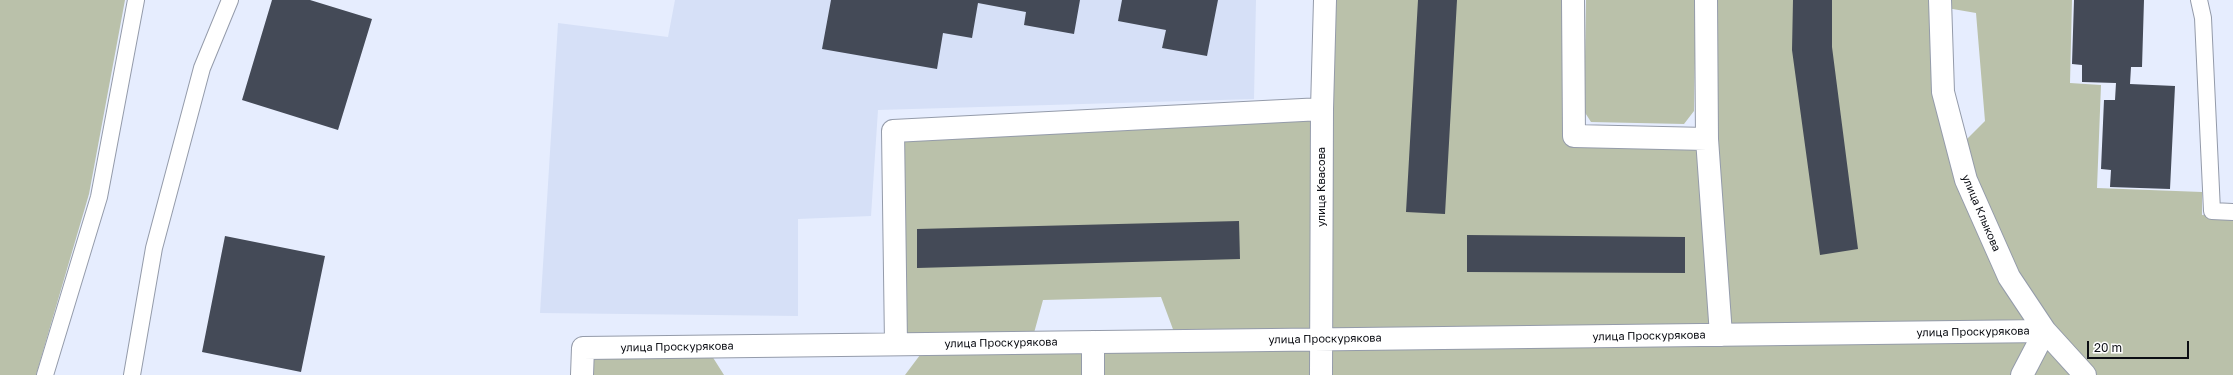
<!DOCTYPE html>
<meta charset="utf-8">
<style>
body{margin:0}
#map{position:relative;width:2233px;height:375px;overflow:hidden;background:#e6edfe;font-family:"Golos Text",sans-serif}
canvas{display:block}
.scale{position:absolute;left:2087px;top:341px;width:102px;height:18px;box-sizing:border-box;border:2px solid #0c0e14;border-top:0;padding-left:5px;font-size:12px;line-height:14px;white-space:nowrap;color:#0c0e14;-webkit-text-stroke:3px #fff;paint-order:stroke}
</style>
<div id="map">
<canvas width="2233" height="375"></canvas>
<div class="scale">20 m</div>
</div>
<script>
const context = document.querySelector('canvas').getContext('2d');
context.lineJoin = 'round';
function fill(path, color) { context.fillStyle = color; context.fill(path, 'evenodd'); }
const shape = rows => new Path2D(rows.map(r => 'M' + r).join(''));
function trace(path, color, width, dash) { context.strokeStyle = color; context.lineWidth = width; context.lineCap = dash ? 'butt' : 'round'; context.setLineDash(dash || []); context.stroke(path); }
function label(font, color, halo, rows, align = 'center') {
  context.font = font + ' "Golos Text",sans-serif'; context.lineWidth = 4; context.setLineDash([]); context.textBaseline = 'middle'; context.strokeStyle = halo; context.fillStyle = color; for (const [text, x, y, turn = 0] of rows) {
    context.save(); context.translate(x, y); context.rotate((+turn || 0) * Math.PI / 180); context.textAlign = isNaN(turn) ? turn : align; if (halo) context.strokeText(text, 0, 0); context.fillText(text, 0, 0); context.restore();
  }
}
fill(shape([
 [675,0,1256,0,1254,99,878,110,871,216,798,219,798,316,540,313,558,23,668,37]
]), '#d6e0f7');
fill(shape([
 [0,0,125,0,89,194,36,375,0,375],
 [1334,0,1568,0,1568,140,1703,144,1715,327,1328,330],
 [1586,0,1696,0,1694,111,1684,124,1591,122,1584,111],
 [1711,0,1932,0,1935,92,2030,324,1727,327],
 [1947,0,2072,0,2070,83,2101,85,2097,188,2202,192,2202,215,2233,217,2233,375,2095,375,2049,324,2016,275,1962,144,1985,121,1976,13,1947,8],
 [1314,118,1314,331,1174,332,1161,297,1043,300,1034,333,904,334,901,141],
 [2034,337,2015,375,1330,375,1330,346],
 [2046,346,2072,375,2030,375],
 [1313,350,1313,375,1100,375,1101,353],
 [1086,353,1086,375,905,375,920,355],
 [712,356,724,375,592,375,593,358]
]), '#bac1aa');
fill(shape([
 [272,0,310,0,372,19,338,130,242,100],
 [831,0,1080,0,1074,34,1024,25,1026,12,978,3,972,38,943,33,937,69,822,49],
 [1122,0,1218,0,1207,56,1162,48,1166,30,1118,21],
 [1418,0,1457,0,1445,214,1406,212],
 [1793,0,1832,0,1832,47,1858,249,1820,255,1792,50],
 [2074,0,2144,0,2142,67,2131,67,2130,84,2175,86,2170,189,2110,187,2111,170,2101,169,2104,100,2115,100,2116,83,2082,82,2082,65,2072,64],
 [1239,221,1240,259,917,268,917,229],
 [1467,235,1685,237,1685,273,1467,272],
 [225,236,325,256,301,372,202,352]
]), '#444a57');
const lane = shape([
 [2199,0,2203,18,2212,211,2233,212],
 [45,375,99,197,136,0],
 [132,375,154,248,202,68,230,0]
]);
const street = shape([
 [1573,0,1574,136,1707,139],
 [1706,0,1707,139,1721,335],
 [1940,0,1943,92,1966,180,2009,277,2045,331,2085,375],
 [896,344,893,131,1322,109],
 [582,375,583,348,2045,331,2022,375],
 [1093,375,1093,342],
 [1321,375,1322,109,1325,0]
]);
trace(lane, '#949baa', 18);
trace(street, '#949baa', 24);
trace(lane, '#fff', 16);
trace(street, '#fff', 22);
label('11px', '#0c0e14', '#fff', [
 ["улица Квасова",1322,187,-90],
 ["улица Клыкова",1981,213,67],
 ["улица Проскурякова",1973,332,-1],
 ["улица Проскурякова",1649,336,-1],
 ["улица Проскурякова",1325,339,-1],
 ["улица Проскурякова",1001,343,-1],
 ["улица Проскурякова",677,347,-1]
]);
</script>
